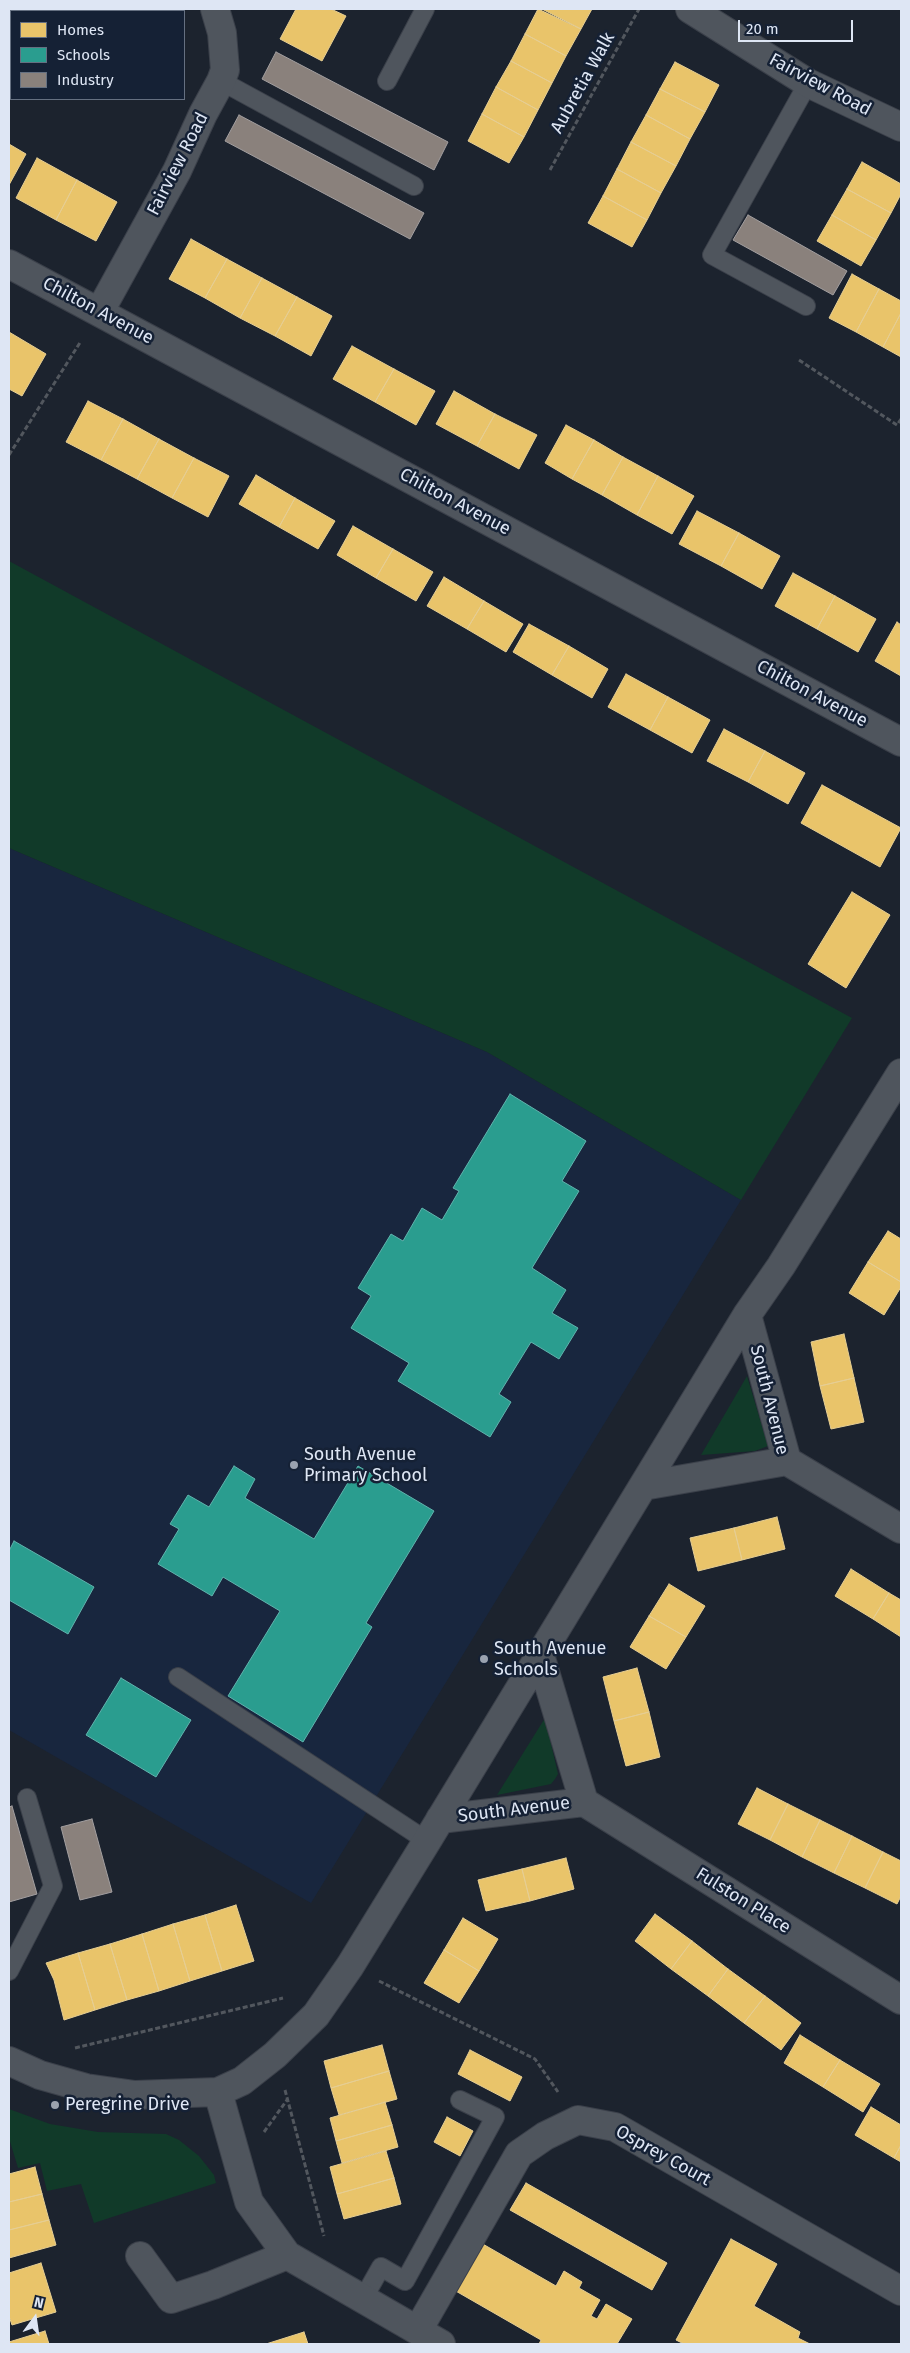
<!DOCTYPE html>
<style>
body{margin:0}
#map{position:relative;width:910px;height:2353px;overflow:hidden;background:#1c232e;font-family:"Fira Sans",sans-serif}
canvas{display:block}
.frame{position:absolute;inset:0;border:10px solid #dee6f4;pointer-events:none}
.legend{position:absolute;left:10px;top:10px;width:175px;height:90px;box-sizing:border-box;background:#152135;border:1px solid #657081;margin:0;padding:6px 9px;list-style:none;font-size:15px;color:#dee6f4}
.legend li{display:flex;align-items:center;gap:10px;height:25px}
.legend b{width:25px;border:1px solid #657081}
.north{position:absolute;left:10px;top:2293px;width:50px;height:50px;-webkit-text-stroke:4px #152135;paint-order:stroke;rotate:14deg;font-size:14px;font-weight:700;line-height:20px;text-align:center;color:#dee6f4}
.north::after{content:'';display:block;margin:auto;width:18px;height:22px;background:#dee6f4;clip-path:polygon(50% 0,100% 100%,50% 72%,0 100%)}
.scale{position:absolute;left:738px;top:20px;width:115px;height:22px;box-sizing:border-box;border:2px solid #dee6f4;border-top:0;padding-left:6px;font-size:15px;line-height:18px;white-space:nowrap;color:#dee6f4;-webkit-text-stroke:4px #152135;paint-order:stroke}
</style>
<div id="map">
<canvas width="910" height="2353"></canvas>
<div class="frame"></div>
<ul class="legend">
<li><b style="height:14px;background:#e9c46a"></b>Homes</li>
<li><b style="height:14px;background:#2a9d8f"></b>Schools</li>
<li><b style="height:14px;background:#8a817c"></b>Industry</li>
</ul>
<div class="north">N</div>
<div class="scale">20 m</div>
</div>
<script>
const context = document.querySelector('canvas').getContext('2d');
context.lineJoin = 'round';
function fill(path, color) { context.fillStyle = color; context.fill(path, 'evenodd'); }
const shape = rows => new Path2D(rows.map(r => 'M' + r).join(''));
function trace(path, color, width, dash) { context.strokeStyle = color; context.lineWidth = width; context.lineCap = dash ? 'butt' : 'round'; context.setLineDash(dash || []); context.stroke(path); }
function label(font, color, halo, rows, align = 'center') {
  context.font = font + ' "Fira Sans",sans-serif'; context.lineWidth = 5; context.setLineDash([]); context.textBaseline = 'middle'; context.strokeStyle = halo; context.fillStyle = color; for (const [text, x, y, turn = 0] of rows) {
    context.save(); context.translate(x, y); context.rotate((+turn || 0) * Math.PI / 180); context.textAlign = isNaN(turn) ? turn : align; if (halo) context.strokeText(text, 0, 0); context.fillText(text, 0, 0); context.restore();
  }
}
fill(shape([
 [9,848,487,1052,741,1200,311,1903,9,1730]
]), '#18263e');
fill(shape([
 [9,561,852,1018,741,1200,487,1052,9,848],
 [747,1376,768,1446,755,1451,701,1455],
 [545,1718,558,1774,555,1779,551,1784,497,1795],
 [9,2109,50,2124,98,2132,166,2134,179,2140,199,2156,214,2175,216,2183,94,2223,81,2184,47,2191,40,2163,18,2168,9,2138]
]), '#113a29');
const homes = shape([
 [110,9,141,9,146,11,109,11,110,9],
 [296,9,331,9,346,16,322,61,280,39,296,9],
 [538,9,581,29,566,56,525,34,538,9],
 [542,9,592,9,581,29,542,9],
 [525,34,566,56,552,83,511,61,525,34],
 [511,61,552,83,538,110,496,87,511,61],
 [675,62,719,85,705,112,660,89,675,62],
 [496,87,538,110,524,137,482,114,496,87],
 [660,89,705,112,690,139,646,115,660,89],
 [482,114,524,137,509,163,468,141,482,114],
 [646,115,690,139,676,166,631,142,646,115],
 [631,142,676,166,661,193,617,169,631,142],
 [9,144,26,154,9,185,9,144],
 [37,158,77,180,56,220,16,198,37,158],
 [862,162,901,184,901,194,891,213,847,189,862,162],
 [617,169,661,193,647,220,603,196,617,169],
 [77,180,117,202,96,241,56,220,77,180],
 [847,189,891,213,876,240,832,215,847,189],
 [603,196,647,220,632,247,588,223,603,196],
 [832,215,876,240,861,266,817,241,832,215],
 [191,239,227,259,205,298,169,279,191,239],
 [227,259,262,278,240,318,205,298,227,259],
 [852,274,879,289,856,332,829,318,852,274],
 [262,278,297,297,275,336,240,318,262,278],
 [879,289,901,301,901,313,883,347,856,332,879,289],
 [297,297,332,316,311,356,275,336,297,297],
 [901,313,901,357,883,347,901,313],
 [9,332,46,354,22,396,9,389,9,332],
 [352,346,394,369,375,402,333,379,352,346],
 [394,369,435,391,416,425,375,402,394,369],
 [454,391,495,414,477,446,436,424,454,391],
 [88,401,123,419,101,460,66,442,88,401],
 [495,414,537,435,519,469,477,446,495,414],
 [123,419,159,439,137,479,101,460,123,419],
 [566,425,594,440,572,479,545,463,566,425],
 [159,439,194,458,172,498,137,479,159,439],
 [594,440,623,457,602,495,572,479,594,440],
 [623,457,658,476,637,515,602,495,623,457],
 [194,458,229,476,208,517,172,498,194,458],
 [256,475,295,498,279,527,239,504,256,475],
 [658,476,694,496,672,534,637,515,658,476],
 [295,498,335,521,318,549,279,527,295,498],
 [697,511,739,533,721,566,679,544,697,511],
 [353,526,393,549,376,578,337,555,353,526],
 [739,533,780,556,762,589,721,566,739,533],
 [393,549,433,572,416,601,376,578,393,549],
 [793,573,835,596,817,629,775,606,793,573],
 [444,577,484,601,467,629,427,606,444,577],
 [835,596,876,619,858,652,817,629,835,596],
 [484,601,523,624,506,652,467,629,484,601],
 [897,622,901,625,901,676,875,661,897,622],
 [529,624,569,646,552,675,513,652,529,624],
 [569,646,608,669,592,698,552,675,569,646],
 [626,674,668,697,650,730,608,707,626,674],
 [668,697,710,720,692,753,650,730,668,697],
 [724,729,765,751,748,782,707,761,724,729],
 [765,751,805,773,788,804,748,782,765,751],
 [822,785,901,828,880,867,801,823,822,785],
 [852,892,890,915,846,988,808,964,852,892],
 [888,1231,901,1239,901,1282,868,1262,888,1231],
 [868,1262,901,1282,901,1287,884,1315,849,1293,868,1262],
 [844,1334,854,1378,820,1386,811,1342,844,1334],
 [854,1378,864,1422,831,1429,820,1386,854,1378],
 [777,1517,785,1549,742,1560,734,1528,777,1517],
 [734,1528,742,1560,698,1571,690,1538,734,1528],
 [851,1569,889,1593,873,1619,835,1596,851,1569],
 [669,1584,705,1606,686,1637,649,1616,669,1584],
 [889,1593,901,1600,901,1637,873,1619,889,1593],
 [649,1616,686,1637,666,1669,630,1647,649,1616],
 [637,1668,649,1712,614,1721,603,1677,637,1668],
 [649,1712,660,1757,626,1766,614,1721,649,1712],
 [757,1788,788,1804,770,1840,738,1824,757,1788],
 [788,1804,820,1820,802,1857,770,1840,788,1804],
 [820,1820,852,1836,834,1873,802,1857,820,1820],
 [852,1836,883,1852,865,1888,834,1873,852,1836],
 [883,1852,901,1861,901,1896,897,1904,865,1888,883,1852],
 [566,1858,574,1889,530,1901,522,1869,566,1858],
 [522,1869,530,1901,486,1911,478,1880,522,1869],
 [236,1905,254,1961,222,1971,205,1915,236,1905],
 [655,1914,692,1941,671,1969,635,1941,655,1914],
 [205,1915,222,1971,190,1981,173,1924,205,1915],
 [463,1918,498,1939,479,1971,444,1950,463,1918],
 [173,1924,190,1981,159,1991,142,1934,173,1924],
 [142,1934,159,1991,127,2000,110,1944,142,1934],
 [692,1941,728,1969,708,1996,671,1969,692,1941],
 [110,1944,127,2000,95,2010,78,1953,110,1944],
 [444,1950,479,1971,459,2003,424,1983,444,1950],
 [78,1953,95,2010,64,2020,54,1980,46,1963,78,1953],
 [728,1969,765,1996,744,2023,708,1996,728,1969],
 [765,1996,801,2023,781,2050,744,2023,765,1996],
 [800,2035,840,2060,823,2087,784,2063,800,2035],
 [382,2045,389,2071,331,2088,324,2061,382,2045],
 [470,2050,522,2077,510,2101,458,2074,470,2050],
 [840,2060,880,2084,863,2112,823,2087,840,2060],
 [389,2071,397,2099,339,2115,331,2088,389,2071],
 [385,2102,392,2125,336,2141,330,2118,385,2102],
 [871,2107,901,2125,901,2145,894,2158,855,2135,871,2107],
 [447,2117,473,2131,460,2156,434,2142,447,2117],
 [392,2125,398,2147,342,2163,336,2141,392,2125],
 [901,2145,901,2162,894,2158,901,2145],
 [386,2151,394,2178,337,2194,330,2167,386,2151],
 [35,2167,42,2194,9,2202,9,2174,35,2167],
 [394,2178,401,2204,344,2219,337,2194,394,2178],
 [526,2183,667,2263,652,2290,510,2210,526,2183],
 [42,2194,49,2220,9,2230,9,2202,42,2194],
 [49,2220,56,2245,9,2258,9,2230,49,2220],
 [731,2239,777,2264,754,2306,800,2332,798,2338,810,2344,684,2344,676,2340,731,2239],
 [481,2243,556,2286,564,2271,582,2282,579,2288,600,2300,591,2316,597,2319,606,2304,632,2319,617,2344,539,2344,541,2340,454,2290,481,2243],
 [41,2263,56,2312,12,2325,9,2316,9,2273,41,2263],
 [45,2331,49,2344,9,2344,9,2342,45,2331],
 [304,2332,308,2344,266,2344,304,2332]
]);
fill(homes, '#e9c46a');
trace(homes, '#e6ce93', 1);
const schools = shape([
 [510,1094,586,1141,562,1181,579,1191,532,1268,566,1290,552,1313,578,1328,559,1359,531,1342,499,1394,511,1402,490,1437,398,1381,409,1363,351,1328,371,1296,358,1288,391,1234,403,1241,422,1208,442,1220,459,1191,453,1188,510,1094],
 [234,1466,255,1479,245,1498,314,1539,358,1466,434,1511,366,1623,372,1627,303,1742,228,1696,280,1611,223,1577,212,1596,158,1564,179,1529,170,1524,188,1495,209,1507,234,1466],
 [14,1541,94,1587,68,1634,9,1600,9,1551,14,1541],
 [121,1678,191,1720,156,1777,86,1735,121,1678]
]);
fill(schools, '#2a9d8f');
trace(schools, '#60b3ad', 1);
const industry = shape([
 [276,52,448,142,434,170,262,79,276,52],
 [239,115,424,213,410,239,225,141,239,115],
 [748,215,847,271,833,295,733,240,748,215],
 [12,1806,37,1894,9,1902,9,1807,12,1806],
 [92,1819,112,1892,80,1900,61,1827,92,1819]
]);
fill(industry, '#8a817c');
trace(industry, '#a39fa0', 1);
const service = shape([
 [221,81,414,186],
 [387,81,425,9],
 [806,306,712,255,808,83],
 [178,1677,427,1841],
 [9,1971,53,1886,27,1798],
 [363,2299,381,2267,405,2281,495,2117,460,2100]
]);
const minor = shape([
 [690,9,808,83,901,127],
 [9,264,901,742],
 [100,311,177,171,203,114,221,81,225,70,222,33,215,9],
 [787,1461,901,1529],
 [643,1486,787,1461,747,1315],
 [584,1802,901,2000],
 [440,1819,584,1802,540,1655],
 [9,2061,40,2075,86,2088,135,2095,218,2092,242,2081,275,2055,316,2015,350,1966,427,1841,747,1315,781,1266,901,1073],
 [218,2092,249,2202,287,2255,441,2344],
 [140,2256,171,2299,213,2285,287,2255],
 [418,2330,519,2154,545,2136,578,2120,615,2127,901,2291]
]);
trace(service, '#3b404a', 20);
trace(minor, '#3b404a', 30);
trace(shape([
 [550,170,639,9],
 [799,360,897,425,901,419],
 [9,455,81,341],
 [379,1981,535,2059,558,2092],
 [75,2048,283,1998],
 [285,2090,324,2236],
 [264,2132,287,2100]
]), '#52575e', 3, [5, 2.5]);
trace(service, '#4f555d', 18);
trace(minor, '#4f555d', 28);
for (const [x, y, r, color] of [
 [294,1465,5,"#9aa2af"],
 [484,1659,5,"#9aa2af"],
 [55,2105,5,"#9aa2af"]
]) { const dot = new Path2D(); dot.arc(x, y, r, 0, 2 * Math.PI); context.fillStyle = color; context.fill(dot); trace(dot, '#152135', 2); }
label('18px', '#dee6f4', '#152135', [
 ["Aubretia Walk",583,83,-61],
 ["Fairview Road",820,85,28],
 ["Fairview Road",178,164,-63],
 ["Chilton Avenue",98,311,28],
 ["Chilton Avenue",455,502,28],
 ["Chilton Avenue",812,694,28],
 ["South Avenue",769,1400,76],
 ["South Avenue",514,1810,-7],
 ["Fulston Place",743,1901,32],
 ["Osprey Court",663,2156,29]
]);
label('18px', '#dee6f4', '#152135', [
 ["South Avenue",304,1455],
 ["Primary School",304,1476],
 ["South Avenue",494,1649],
 ["Schools",494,1670],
 ["Peregrine Drive",65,2105]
], 'left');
</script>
